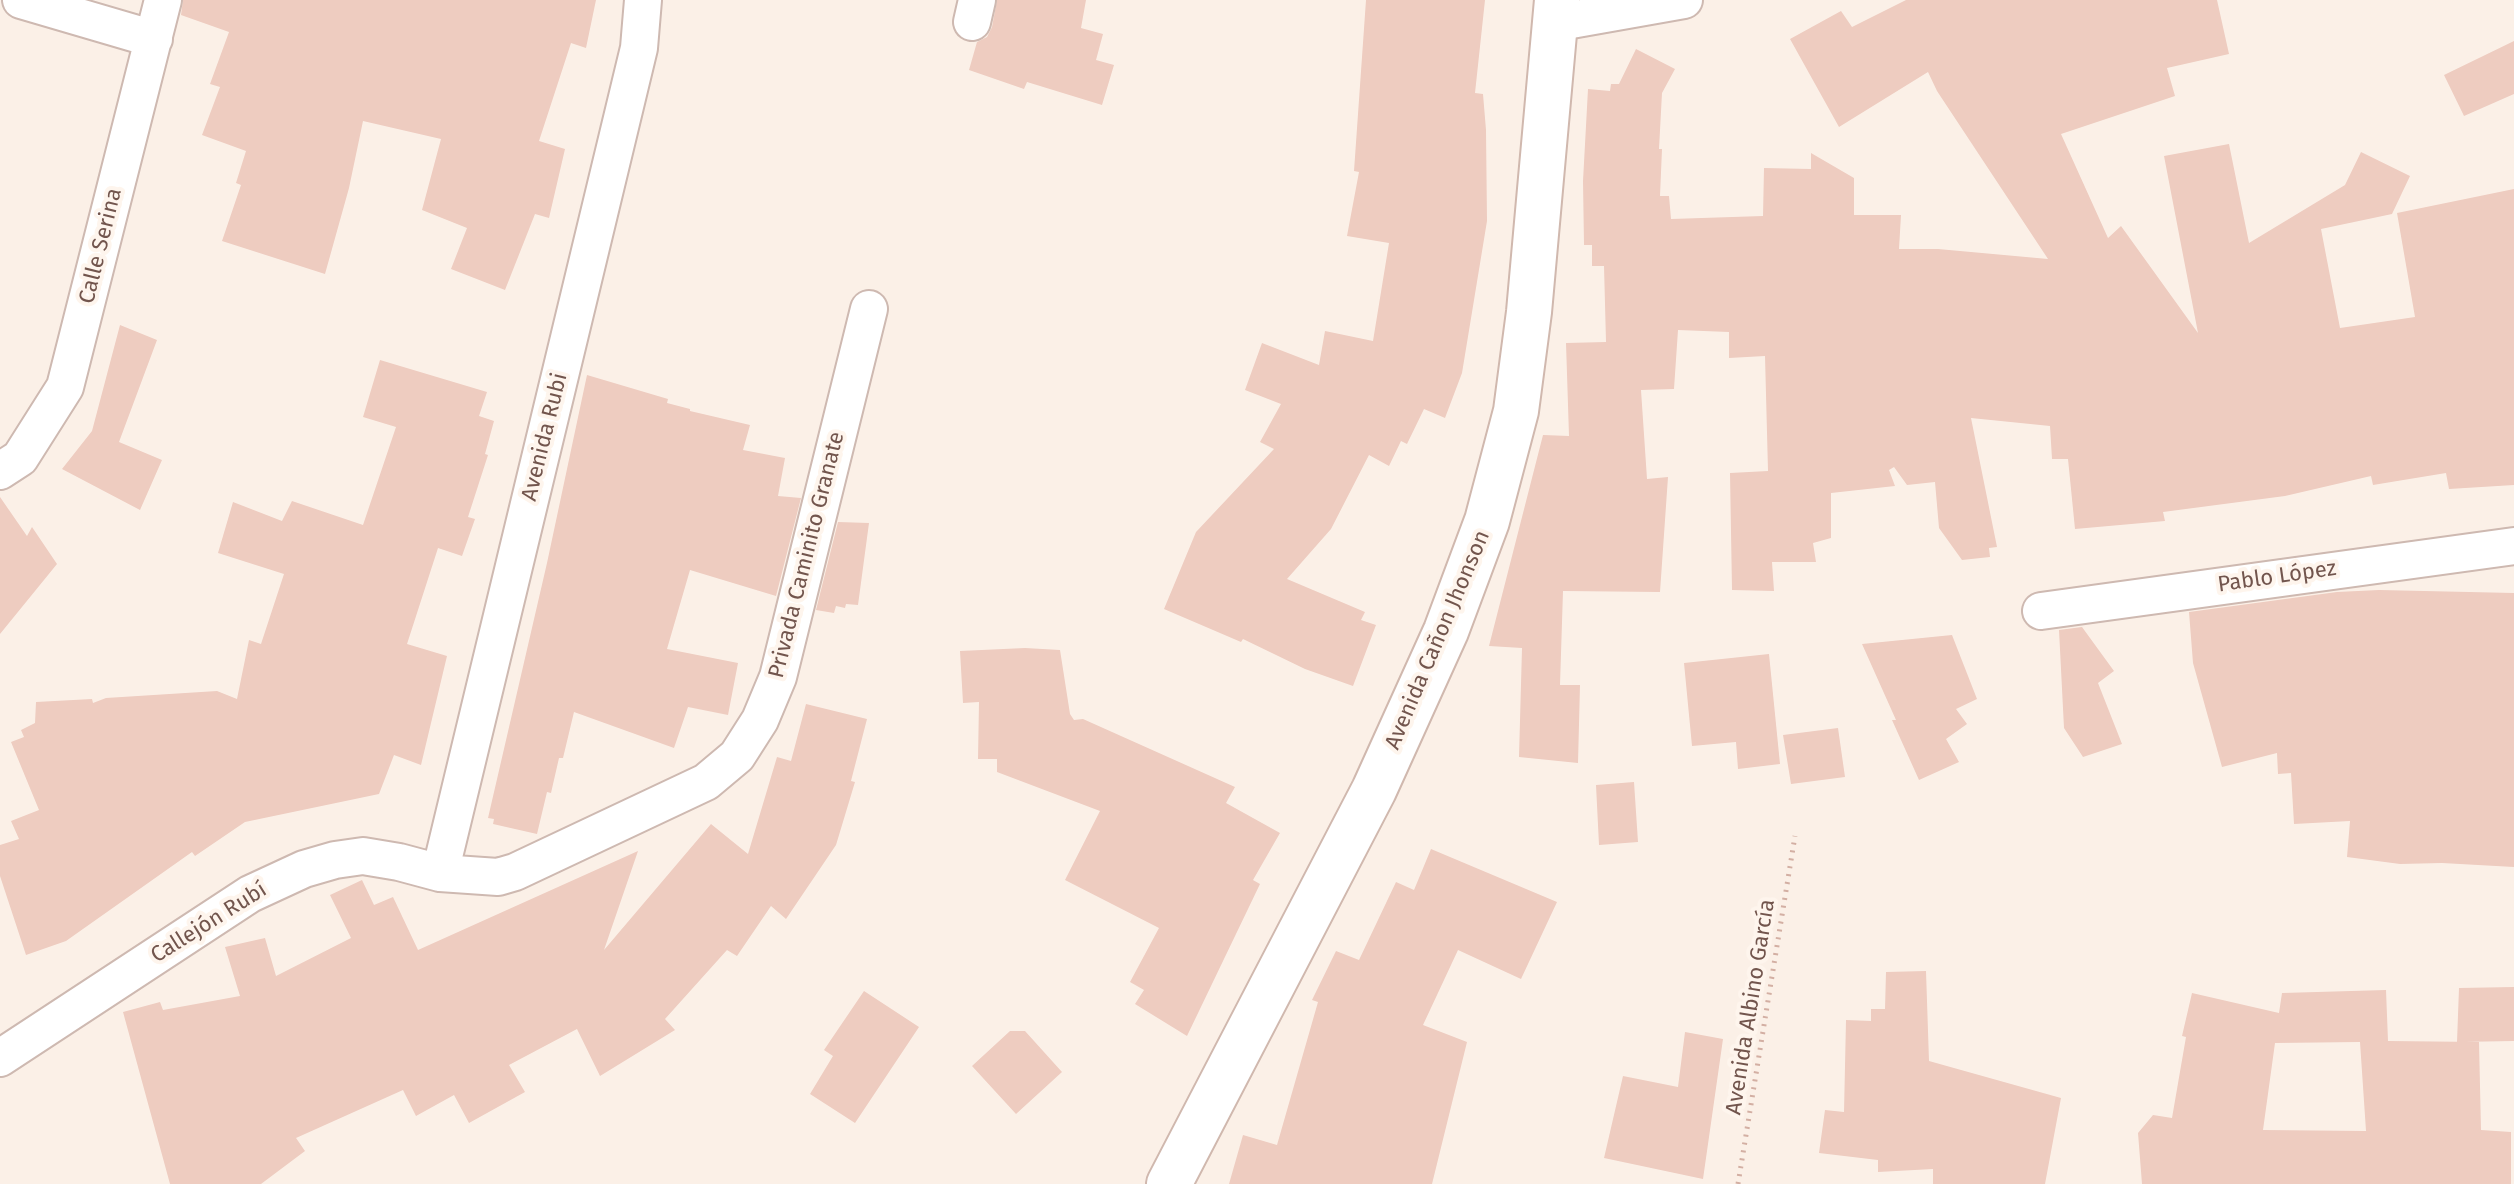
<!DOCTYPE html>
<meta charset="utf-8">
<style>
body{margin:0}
canvas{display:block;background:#fbf0e7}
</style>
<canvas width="2514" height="1184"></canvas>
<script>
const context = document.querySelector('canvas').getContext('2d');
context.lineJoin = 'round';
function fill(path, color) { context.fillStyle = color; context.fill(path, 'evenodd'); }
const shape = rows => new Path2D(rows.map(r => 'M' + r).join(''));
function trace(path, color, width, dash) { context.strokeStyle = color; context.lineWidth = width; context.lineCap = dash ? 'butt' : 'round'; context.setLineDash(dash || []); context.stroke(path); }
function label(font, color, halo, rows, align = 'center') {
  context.font = font + ' "Fira Sans",sans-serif'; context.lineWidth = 8; context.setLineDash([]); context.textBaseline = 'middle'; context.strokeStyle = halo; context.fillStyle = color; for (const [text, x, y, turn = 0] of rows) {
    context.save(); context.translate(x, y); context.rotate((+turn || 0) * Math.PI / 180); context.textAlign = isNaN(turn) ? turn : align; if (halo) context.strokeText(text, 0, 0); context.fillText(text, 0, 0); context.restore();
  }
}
fill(shape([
 [183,0,596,0,586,48,571,43,539,141,565,149,549,218,535,214,505,290,451,269,467,228,422,210,441,139,363,121,349,188,325,274,222,241,241,185,236,183,246,151,202,135,220,87,210,84,229,32,181,15],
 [997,0,1086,0,1081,28,1103,34,1096,60,1114,65,1102,105,1027,82,1024,89,969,70,977,42,987,37,992,27],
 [1366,0,1485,0,1475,93,1483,94,1486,130,1487,221,1462,373,1445,418,1424,409,1407,444,1401,441,1389,466,1369,455,1331,529,1287,579,1365,612,1361,620,1376,625,1353,686,1305,669,1243,639,1241,642,1164,609,1196,532,1274,449,1260,442,1281,404,1245,390,1262,343,1319,365,1325,331,1373,341,1389,243,1347,236,1359,172,1354,171],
 [1906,0,2217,0,2229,54,2167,68,2175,96,2061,134,2108,238,2121,226,2198,333,2164,156,2229,144,2249,243,2345,185,2361,152,2410,176,2392,214,2321,229,2340,328,2415,317,2397,213,2514,189,2514,485,2449,489,2446,473,2373,485,2371,476,2285,496,2163,512,2165,521,2075,529,2068,459,2052,459,2050,426,1971,418,1997,547,1989,548,1990,557,1962,560,1939,528,1935,482,1907,485,1894,467,1889,470,1895,486,1831,493,1831,538,1813,543,1816,562,1772,562,1774,591,1732,590,1730,473,1768,471,1765,356,1729,358,1729,332,1678,330,1674,389,1641,390,1647,479,1668,477,1660,592,1563,591,1560,685,1580,685,1578,763,1519,757,1522,648,1489,646,1543,435,1569,436,1566,343,1606,342,1604,266,1592,266,1592,245,1584,245,1583,181,1588,89,1610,91,1611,84,1619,84,1636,49,1675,69,1662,93,1659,149,1662,149,1660,196,1669,196,1671,219,1763,216,1764,168,1811,169,1811,153,1854,178,1854,215,1901,215,1899,249,1938,249,2048,259,1937,91,1928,72,1839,127,1790,39,1841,11,1852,27],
 [2514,41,2514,94,2464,116,2444,75],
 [120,325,157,340,119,442,162,460,140,510,62,469,92,431],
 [380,360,487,392,479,416,494,421,485,454,488,455,468,517,475,519,462,556,438,548,407,644,447,656,421,765,394,755,379,794,245,822,195,856,192,852,66,941,26,955,0,876,0,845,19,839,11,821,39,810,11,742,24,737,21,730,35,723,36,702,92,699,93,703,106,698,217,691,237,699,249,640,261,644,284,574,218,553,233,502,282,521,292,501,363,525,396,427,363,417],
 [587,375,668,399,667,403,690,409,690,411,750,425,743,450,785,458,778,496,801,498,776,596,690,570,667,649,738,663,728,715,688,707,674,748,574,712,563,758,559,758,551,793,547,792,537,834,493,824,494,819,488,818,547,563],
 [0,497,27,536,32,527,57,564,0,634],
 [838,522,869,523,858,605,846,604,845,608,836,606,834,613,816,610],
 [2379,590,2514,593,2514,867,2442,863,2400,864,2347,857,2350,821,2294,824,2291,773,2278,774,2277,753,2222,767,2193,663,2189,612,2337,592],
 [2082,627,2114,671,2098,683,2122,744,2083,757,2064,728,2059,630],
 [1952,635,1977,699,1956,709,1967,724,1946,739,1959,762,1919,780,1892,720,1896,720,1862,644],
 [1025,648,1060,650,1070,714,1074,720,1083,719,1235,787,1226,803,1280,833,1253,880,1260,884,1187,1036,1135,1004,1144,990,1130,982,1159,928,1065,880,1100,811,997,772,997,759,978,759,979,702,963,703,960,651],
 [1769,654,1780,764,1738,769,1736,742,1692,746,1684,663],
 [806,704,867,719,851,781,855,782,836,845,786,919,771,906,737,956,727,950,665,1019,675,1030,600,1076,577,1029,509,1065,525,1092,469,1123,454,1095,416,1116,403,1090,296,1138,305,1151,261,1184,170,1184,123,1012,160,1002,163,1010,240,996,225,947,265,938,276,976,351,938,330,895,362,880,374,905,393,897,418,950,638,851,604,950,711,824,748,854,777,757,791,761],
 [1838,728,1845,777,1791,784,1783,735],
 [1634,782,1638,842,1599,845,1596,785],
 [1431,849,1557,902,1521,979,1458,950,1423,1025,1467,1042,1432,1184,1229,1184,1243,1135,1277,1145,1318,1002,1312,1000,1336,951,1359,960,1396,882,1414,890],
 [1926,971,1929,1061,2061,1098,2045,1184,1933,1184,1933,1169,1878,1172,1878,1160,1819,1153,1825,1110,1844,1112,1846,1020,1871,1021,1871,1009,1885,1009,1886,972],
 [2514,987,2514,1041,2457,1042,2459,988],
 [2386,990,2388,1041,2479,1042,2481,1130,2511,1132,2511,1184,2142,1184,2138,1133,2153,1115,2172,1118,2186,1037,2182,1036,2192,993,2279,1013,2282,993],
 [2360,1042,2366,1131,2263,1130,2275,1043],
 [864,991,919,1027,855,1123,810,1094,833,1056,824,1050],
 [1010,1031,1025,1031,1062,1072,1016,1114,972,1066],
 [1685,1032,1723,1039,1703,1179,1604,1158,1623,1076,1678,1087]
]), '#eeccc0');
const street = shape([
 [21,0,154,39],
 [972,22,977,0],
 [1554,23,1684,0],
 [0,471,20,458,65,387,163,0],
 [2041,611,2514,546],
 [440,873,639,48,643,0],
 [0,1058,250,894,304,869,335,860,363,856,399,862,440,873,498,877,515,872,706,782,737,756,760,720,778,677,869,309]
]);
const secondary = shape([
 [1169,1184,1374,790,1446,631,1487,521,1516,411,1529,312,1557,0]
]);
trace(street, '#ceb9b1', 40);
trace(secondary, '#d0b8ae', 48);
trace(shape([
 [1738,1184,1795,836]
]), '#d3afa3', 5, [2, 6]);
trace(street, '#fff', 36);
trace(secondary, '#fff', 44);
label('22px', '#72554d', '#fef5ed', [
 ["Calle Serina",101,246,-76],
 ["Avenida Rubi",545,437,-76],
 ["Privada Caminito Granate",807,555,-76],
 ["Pablo López",2277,577,-8],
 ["Avenida Cañon Jhonson",1438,640,-67],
 ["Callejón Rubí",209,923,-32],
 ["Avenida Albino García",1751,1007,-81]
]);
</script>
